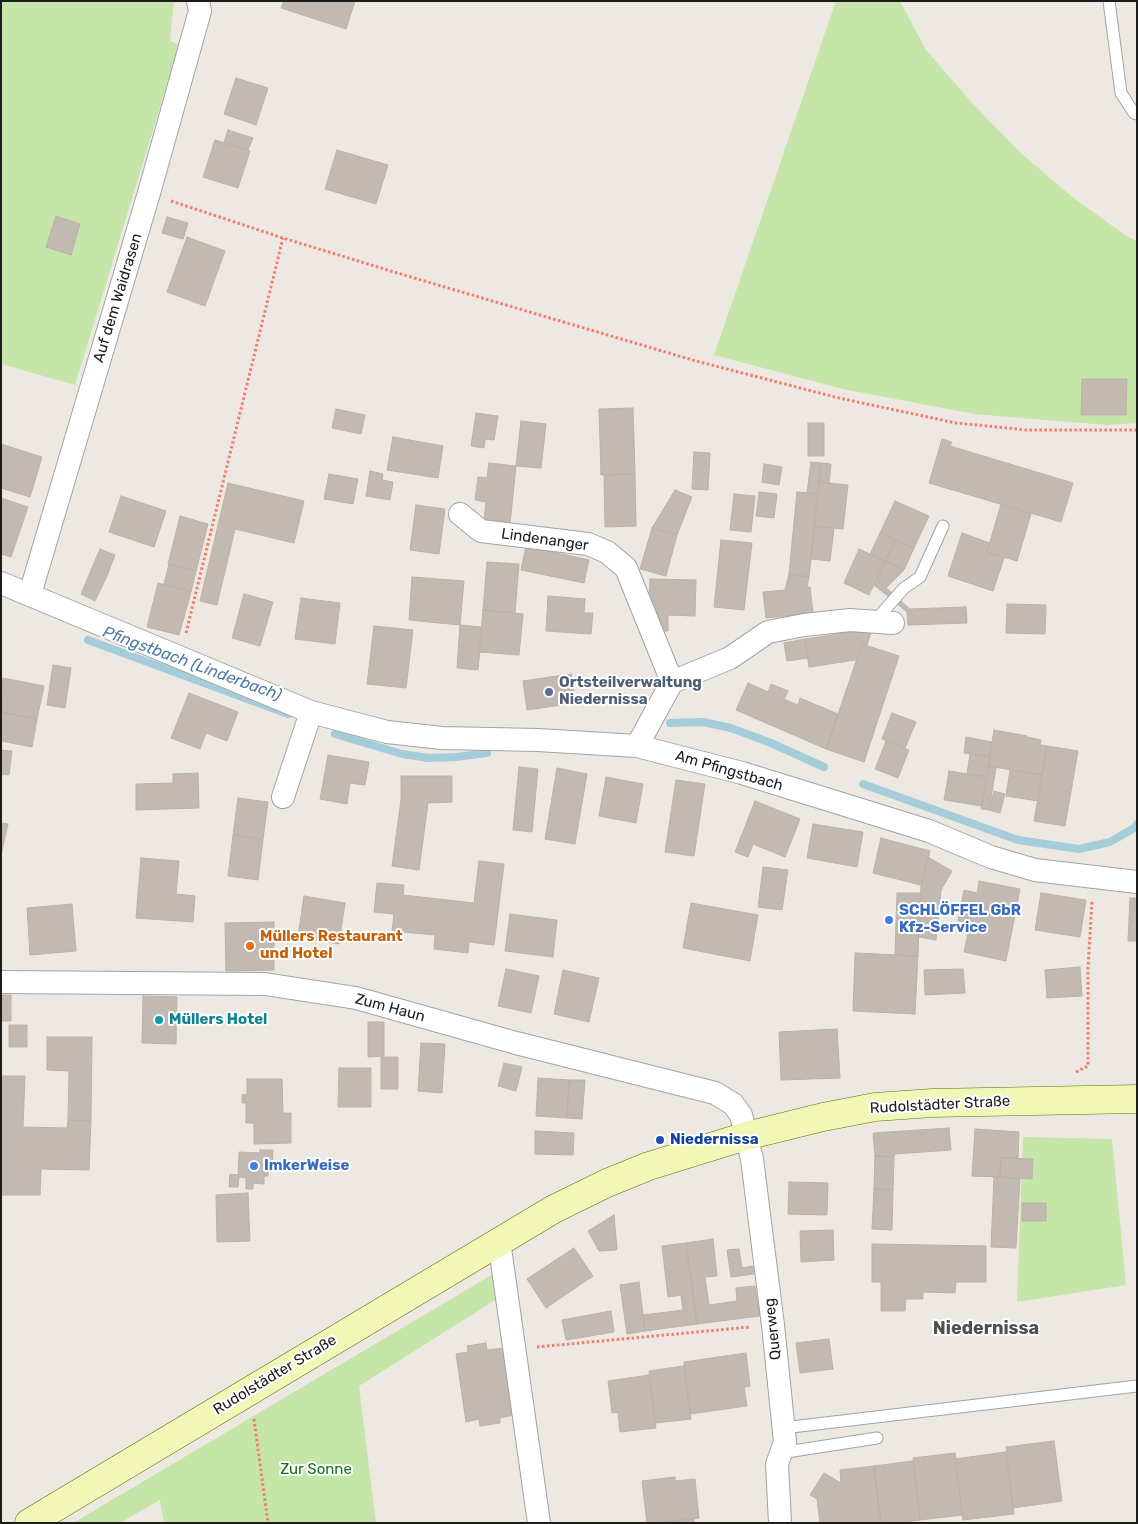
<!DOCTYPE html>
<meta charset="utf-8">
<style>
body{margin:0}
#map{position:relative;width:1138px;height:1524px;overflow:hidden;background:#ede9e2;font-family:Rubik,sans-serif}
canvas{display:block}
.frame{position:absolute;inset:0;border:2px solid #1c1c1c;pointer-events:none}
</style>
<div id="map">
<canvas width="1138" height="1524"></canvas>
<div class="frame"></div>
</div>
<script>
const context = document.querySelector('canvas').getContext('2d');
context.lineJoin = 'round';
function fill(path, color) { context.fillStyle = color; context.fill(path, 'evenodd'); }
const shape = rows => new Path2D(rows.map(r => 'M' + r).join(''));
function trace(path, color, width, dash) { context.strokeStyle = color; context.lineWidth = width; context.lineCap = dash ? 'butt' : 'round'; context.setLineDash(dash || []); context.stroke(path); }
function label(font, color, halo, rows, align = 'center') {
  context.font = font + ' Rubik,sans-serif'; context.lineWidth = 4; context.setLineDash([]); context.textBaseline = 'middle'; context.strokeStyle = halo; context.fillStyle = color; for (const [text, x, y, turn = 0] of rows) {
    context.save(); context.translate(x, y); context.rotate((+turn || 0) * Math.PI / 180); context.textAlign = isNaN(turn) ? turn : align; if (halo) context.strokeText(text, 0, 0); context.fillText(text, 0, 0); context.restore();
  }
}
fill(shape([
 [1,1,174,1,170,41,179,45,75,385,1,364],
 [836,1,900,1,926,50,973,104,1022,154,1071,196,1125,235,1137,241,1137,423,1107,425,974,414,843,389,714,355],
 [1023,1137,1112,1139,1126,1285,1017,1302],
 [495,1273,500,1297,359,1386,376,1523,164,1523,160,1500,120,1523,73,1523]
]), '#c6e5a9');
trace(shape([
 [88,640,288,714],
 [670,723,703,722,731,728,771,743,824,767],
 [335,734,402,754,428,758,456,757,487,753],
 [863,784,1018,840,1079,849,1110,842,1136,827,1137,824]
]), '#a4cdd9', 8);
const building = shape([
 [284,1,355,1,346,29,281,8,284,1],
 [236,78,268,88,256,125,224,114,236,78],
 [228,130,253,138,248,150,224,142,228,130],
 [215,140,250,151,238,188,203,177,215,140],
 [337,150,388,165,376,204,325,189,337,150],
 [56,216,80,224,71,255,46,247,56,216],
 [167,217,188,223,183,239,162,233,167,217],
 [187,237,225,251,205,306,167,292,187,237],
 [1082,379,1127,379,1126,415,1081,415,1082,379],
 [633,408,635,474,601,475,599,409,633,408],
 [336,409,365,415,361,434,332,428,336,409],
 [476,413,498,416,494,440,485,439,484,448,471,446,476,413],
 [521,421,546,424,541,468,516,466,521,421],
 [808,423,824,423,824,456,808,456,808,423],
 [393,437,443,446,438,478,387,470,393,437],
 [942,439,952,442,950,446,1073,483,1061,522,929,483,942,439],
 [1,444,42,457,30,497,1,488,1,444],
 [694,452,710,453,708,490,692,489,694,452],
 [811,462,821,463,818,494,807,493,811,462],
 [489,463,516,466,510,524,484,521,486,502,475,500,478,477,487,478,489,463],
 [821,463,831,464,829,483,819,482,821,463],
 [764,464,782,467,779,485,762,482,764,464],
 [370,471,383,474,382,480,393,482,390,500,366,496,370,471],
 [329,474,358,479,353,504,324,499,329,474],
 [635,474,636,526,605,527,604,475,635,474],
 [819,482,848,485,843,529,814,526,819,482],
 [228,483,304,501,294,543,235,529,217,605,200,601,228,483],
 [675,490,692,497,677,535,652,528,675,490],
 [759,492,777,494,774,518,756,516,759,492],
 [797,492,818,494,809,577,789,574,797,492],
 [734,494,755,496,751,532,730,530,734,494],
 [121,496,166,511,154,547,109,532,121,496],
 [1,498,28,507,11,557,1,554,1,498],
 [895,501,929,516,914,548,880,533,895,501],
 [1001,504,1031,514,1017,561,987,552,1001,504],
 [416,505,445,509,439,554,410,550,416,505],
 [180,516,208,524,196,571,168,564,180,516],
 [814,526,834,528,830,561,811,559,814,526],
 [652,528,677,535,666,576,640,569,652,528],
 [880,533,895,540,885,561,870,554,880,533],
 [962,533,990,543,987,552,1004,558,993,591,948,576,962,533],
 [721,540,752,543,744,610,714,607,721,540],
 [895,540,914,548,904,570,885,561,895,540],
 [526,546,589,560,584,583,521,570,526,546],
 [100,549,115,555,107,576,95,601,81,594,100,549],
 [859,549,885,561,869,595,844,583,859,549],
 [885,561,904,570,886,588,877,580,885,561],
 [487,562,519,564,515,613,483,610,487,562],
 [169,564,196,571,191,592,164,584,169,564],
 [789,574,809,577,807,587,810,587,813,613,766,618,763,592,785,590,789,574],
 [412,577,464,581,460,625,409,620,412,577],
 [650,579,696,580,695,616,668,615,668,631,658,631,649,612,650,579],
 [877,580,910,609,907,612,874,585,877,580],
 [158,583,191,592,179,635,147,627,158,583],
 [244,594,273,602,260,646,232,638,244,594],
 [548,596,585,599,584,613,593,613,591,634,546,631,548,596],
 [301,598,340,603,335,644,295,639,301,598],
 [1007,604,1046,605,1045,634,1006,633,1007,604],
 [966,607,967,623,908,625,907,612,910,609,966,607],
 [483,610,523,614,519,655,479,652,483,610],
 [460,625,482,627,478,670,457,668,460,625],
 [374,626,413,630,406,688,367,684,374,626],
 [872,629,867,645,862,644,856,660,809,667,805,639,872,629],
 [805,639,808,658,787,661,784,643,805,639],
 [862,644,899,656,864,762,826,749,862,644],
 [53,665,71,668,65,708,47,705,53,665],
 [571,674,576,703,527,710,523,681,571,674],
 [3,678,44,686,37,719,1,712,3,678],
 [748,683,768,692,771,684,788,691,784,699,798,705,800,698,838,714,826,749,736,710,748,683],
 [189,693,238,712,227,741,206,733,200,749,171,738,189,693],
 [1,712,37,719,32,747,1,741,1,712],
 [892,713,916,722,905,748,882,739,892,713],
 [994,730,1027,736,1027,737,1041,740,1040,745,1047,746,1042,775,988,766,994,730],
 [966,737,992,742,990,757,964,753,966,737],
 [886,741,909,750,898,778,875,769,886,741],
 [1047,746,1078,751,1065,826,1034,821,1047,746],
 [1,750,12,751,9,775,1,774,1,750],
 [970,754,990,757,987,777,967,774,970,754],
 [328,755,369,762,365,785,350,783,347,804,320,799,328,755],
 [988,766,996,768,989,810,981,809,988,766],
 [519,767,538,769,532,832,513,830,519,767],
 [557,768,587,774,575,844,545,839,557,768],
 [1010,770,1042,775,1038,801,1006,796,1010,770],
 [949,771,987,777,982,806,944,800,949,771],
 [198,773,199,808,136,810,136,784,173,783,173,774,198,773],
 [401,776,452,776,452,802,428,803,419,870,392,866,401,800,401,776],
 [606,777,643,784,636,823,599,816,606,777],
 [676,780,705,784,694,856,665,852,676,780],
 [994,791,1005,794,1000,813,989,810,994,791],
 [238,798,268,802,263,839,233,835,238,798],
 [755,801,800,819,785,857,753,844,748,857,735,852,755,801],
 [1,823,8,824,1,855,1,823],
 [813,824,863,832,857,867,807,858,813,824],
 [233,835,263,839,258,880,228,876,233,835],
 [881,838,930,851,921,885,873,873,881,838],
 [928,857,952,871,941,890,936,940,919,937,921,885,928,857],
 [141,858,179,861,176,894,195,896,193,922,136,918,141,858],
 [479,861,504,864,494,945,469,942,468,953,434,949,435,935,392,931,394,914,374,912,377,883,404,885,403,895,474,903,479,861],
 [763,867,788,870,782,910,758,907,763,867],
 [979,881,1020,889,1006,961,964,952,970,923,958,921,964,890,977,893,979,881],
 [897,893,920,893,918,956,895,955,897,893],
 [1041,893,1086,900,1080,937,1035,930,1041,893],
 [304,896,345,903,339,944,298,937,304,896],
 [1130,898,1137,898,1137,941,1128,941,1130,898],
 [691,903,758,915,750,961,683,948,691,903],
 [72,904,76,951,30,955,27,908,72,904],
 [510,914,557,920,553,957,505,951,510,914],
 [274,922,274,970,226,971,225,923,274,922],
 [855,953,918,956,915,1014,853,1011,855,953],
 [1080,967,1082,996,1047,998,1045,970,1080,967],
 [506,969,539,976,531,1013,498,1006,506,969],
 [963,969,965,993,925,995,924,970,963,969],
 [563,970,599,978,589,1022,554,1014,563,970],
 [1,995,11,995,11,1021,1,1021,1,995],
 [143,996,177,997,176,1044,142,1043,143,996],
 [368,1022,384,1022,384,1056,368,1057,368,1022],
 [9,1025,27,1025,27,1047,9,1047,9,1025],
 [837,1029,840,1078,781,1080,779,1032,837,1029],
 [47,1037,92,1037,91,1121,68,1120,69,1071,47,1070,47,1037],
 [421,1043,445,1044,442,1093,418,1091,421,1043],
 [381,1057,398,1057,398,1089,381,1089,381,1057],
 [504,1063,522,1067,516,1091,498,1086,504,1063],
 [339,1068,371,1068,371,1107,338,1107,339,1068],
 [1,1076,25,1076,23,1127,67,1128,68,1120,91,1121,89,1170,41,1169,40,1195,1,1195,1,1076],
 [538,1078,569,1080,567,1118,536,1116,538,1078],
 [247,1079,282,1079,283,1113,291,1113,291,1143,254,1144,254,1123,246,1123,246,1103,242,1103,242,1095,247,1094,247,1079],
 [569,1080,585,1080,582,1119,567,1118,569,1080],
 [949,1128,951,1150,895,1154,894,1157,875,1156,873,1133,949,1128],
 [975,1129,1019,1132,1018,1158,1001,1158,1000,1177,972,1176,975,1129],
 [535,1131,574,1133,573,1155,535,1154,535,1131],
 [260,1150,273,1150,272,1169,268,1169,268,1176,264,1176,264,1184,253,1183,253,1189,246,1189,246,1178,239,1177,238,1187,229,1187,230,1174,238,1175,239,1152,260,1153,260,1150],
 [875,1156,894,1157,893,1190,874,1189,875,1156],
 [1001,1158,1033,1159,1032,1179,1000,1177,1001,1158],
 [994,1177,1020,1178,1016,1248,991,1247,994,1177],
 [789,1182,828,1183,827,1215,788,1214,789,1182],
 [874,1189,893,1190,892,1230,872,1229,874,1189],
 [248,1193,250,1241,217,1242,216,1195,248,1193],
 [1022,1203,1046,1203,1046,1221,1022,1221,1022,1203],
 [614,1215,617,1249,616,1250,599,1251,588,1231,614,1215],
 [833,1230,834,1260,801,1262,800,1231,833,1230],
 [713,1239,717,1276,705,1277,709,1305,737,1301,736,1288,755,1286,760,1316,697,1324,686,1243,713,1239],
 [686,1243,697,1324,645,1331,643,1315,683,1310,681,1295,668,1297,662,1246,686,1243],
 [872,1244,986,1246,986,1282,956,1282,955,1293,923,1292,923,1299,906,1299,905,1311,881,1311,881,1282,872,1282,872,1244],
 [574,1248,593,1276,546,1308,527,1279,574,1248],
 [739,1249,742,1268,753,1266,754,1274,731,1277,727,1250,739,1249],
 [639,1282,645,1331,627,1334,620,1285,639,1282],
 [611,1311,614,1332,566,1340,562,1320,611,1311],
 [829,1339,833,1369,800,1373,796,1343,829,1339],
 [486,1343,487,1350,504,1348,514,1415,500,1418,500,1423,480,1426,479,1419,466,1422,456,1354,468,1352,467,1346,486,1343],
 [746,1353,750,1386,744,1387,747,1406,690,1414,684,1362,746,1353],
 [684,1366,691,1419,655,1423,649,1371,684,1366],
 [649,1375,656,1428,620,1432,618,1412,612,1413,608,1381,649,1375],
 [1054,1441,1062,1501,1013,1508,1006,1447,1054,1441],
 [1006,1452,1014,1514,963,1520,955,1459,1006,1452],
 [955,1453,962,1515,920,1520,913,1458,955,1453],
 [913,1461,920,1520,897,1523,881,1523,874,1466,913,1461],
 [874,1466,881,1523,820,1523,817,1499,810,1495,824,1473,841,1483,840,1470,874,1466],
 [675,1477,675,1481,695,1479,699,1518,647,1523,642,1481,675,1477],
 [694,1519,694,1523,658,1523,694,1519]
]);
fill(building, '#c1b9b2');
trace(building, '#beb0a5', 1);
const lane = shape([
 [1109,1,1121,93,1134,113,1137,114],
 [874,622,904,588,920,577,943,526],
 [783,1428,1137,1386],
 [780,1453,877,1438]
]);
const street = shape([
 [460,514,481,531,588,544,607,552,626,568,672,682],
 [1,583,311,712,387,732,442,738,538,740,637,746,742,773,929,831,991,857,1035,870,1137,882],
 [30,594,149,193,200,11,198,1],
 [637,746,672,682,730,658,768,632,804,625,850,620,893,623],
 [283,797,311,712],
 [1,982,265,984,356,998,516,1043,715,1093,733,1104,741,1115,752,1159,773,1325,785,1442,777,1464,780,1523],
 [499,1241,539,1523]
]);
const secondary = shape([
 [29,1523,554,1209,607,1183,649,1166,746,1136,823,1117,875,1107,932,1103,1137,1099]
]);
trace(lane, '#a3a3a3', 13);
trace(street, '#a3a3a3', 24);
trace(secondary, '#616c0a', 29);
trace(shape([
 [171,201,283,238,404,275,696,361,839,398,956,423,1026,430,1137,430],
 [186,633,283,238],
 [1076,1072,1088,1066,1088,968,1092,901],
 [537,1347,750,1327],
 [254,1419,268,1523]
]), '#f37c6d', 3, [2.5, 2.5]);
trace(lane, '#fff', 11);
trace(street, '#fff', 22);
trace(secondary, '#f2f6b7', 28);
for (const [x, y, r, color] of [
 [549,692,5,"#5c6f8a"],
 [889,920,5,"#3f7fe0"],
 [250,946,5,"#e8710a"],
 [159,1020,5,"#0f9aa8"],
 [660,1140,5,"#1a4fb4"],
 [254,1166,5,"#3f7fe0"]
]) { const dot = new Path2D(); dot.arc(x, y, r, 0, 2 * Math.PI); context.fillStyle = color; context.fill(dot); trace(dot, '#fff', 2); }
label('15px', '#1c1c1c', '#fff', [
 ["Auf dem Waidrasen",118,298,-73],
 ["Lindenanger",545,540,8],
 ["Am Pfingstbach",729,771,16],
 ["Zum Haun",390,1008,15],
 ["Rudolstädter Straße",940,1105,-3],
 ["Querweg",773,1329,-96],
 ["Rudolstädter Straße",275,1375,-31]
]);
label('bold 15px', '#4e5e75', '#fff', [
 ["Ortsteilverwaltung",559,683],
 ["Niedernissa",559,700]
], 'left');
label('bold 15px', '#366cbe', '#fff', [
 ["SCHLÖFFEL GbR",899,911],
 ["Kfz-Service",899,928],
 ["ImkerWeise",264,1166]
], 'left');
label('bold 15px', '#c56008', '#fff', [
 ["Müllers Restaurant",260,937],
 ["und Hotel",260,954]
], 'left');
label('bold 15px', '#0d838f', '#fff', [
 ["Müllers Hotel",169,1020]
], 'left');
label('bold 15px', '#164399', '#fff', [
 ["Niedernissa",670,1140]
], 'left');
label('15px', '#107419', '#fff', [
 ["Zur Sonne",316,1470]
]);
label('italic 16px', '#4e79a6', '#fff', [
 ["Pfingstbach (Linderbach)",192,664,20]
]);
label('bold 18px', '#4f4f4f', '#fff', [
 ["Niedernissa",986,1329]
]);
</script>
